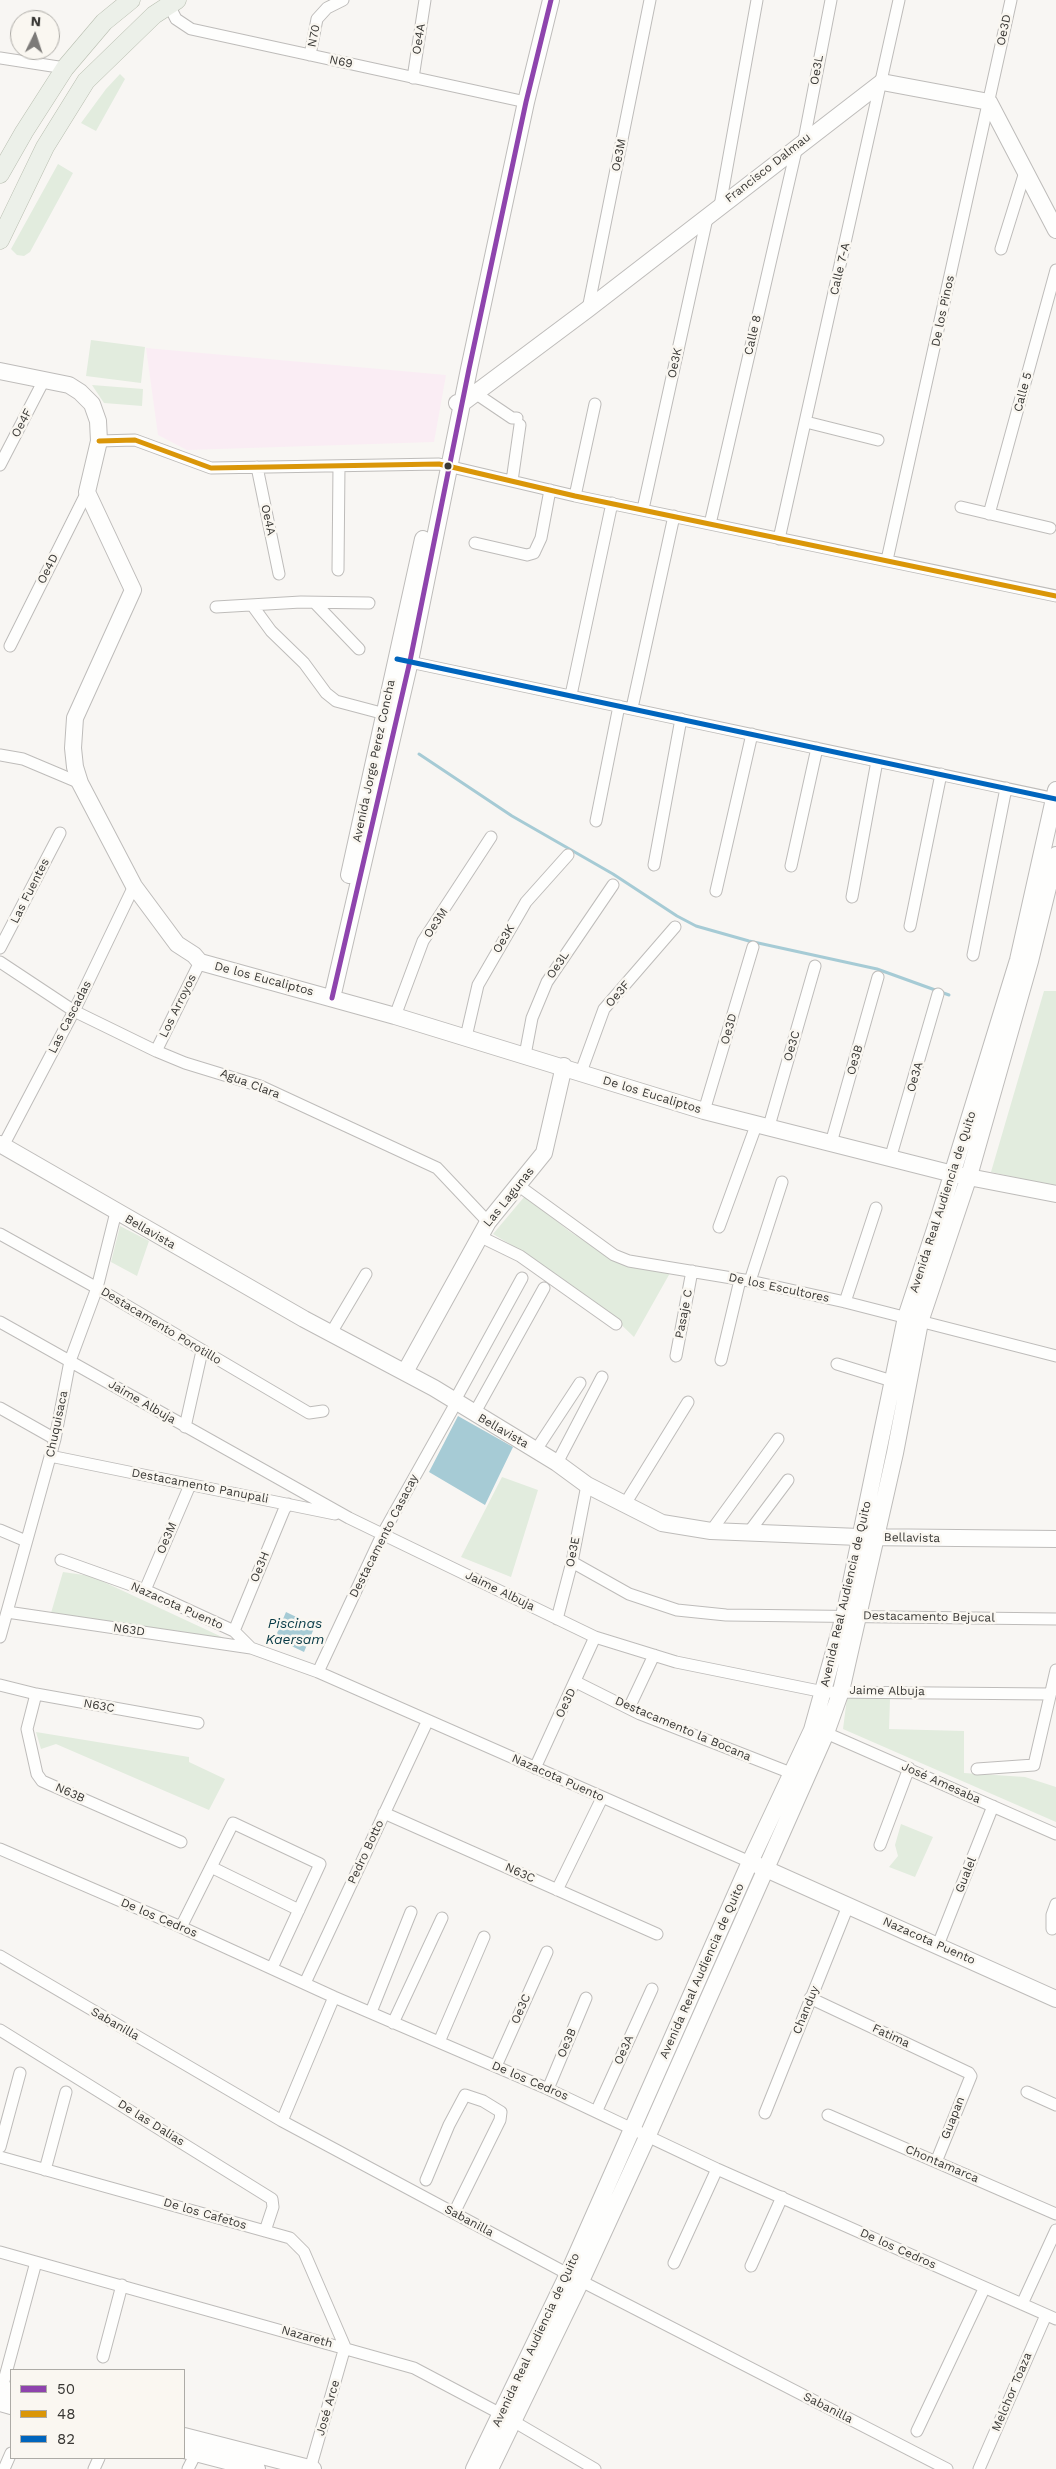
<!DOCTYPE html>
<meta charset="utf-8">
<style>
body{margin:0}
#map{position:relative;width:1056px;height:2469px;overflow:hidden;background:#f8f6f3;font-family:"Work Sans",sans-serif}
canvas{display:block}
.legend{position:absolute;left:10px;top:2369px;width:175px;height:90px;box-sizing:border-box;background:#faf7f1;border:1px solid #adaba6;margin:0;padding:6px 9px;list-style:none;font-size:15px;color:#393835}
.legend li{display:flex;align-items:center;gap:10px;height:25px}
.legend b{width:25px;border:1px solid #adaba6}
.north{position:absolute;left:10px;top:10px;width:50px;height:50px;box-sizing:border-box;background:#faf7f1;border:1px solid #adaba6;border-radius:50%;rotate:4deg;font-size:14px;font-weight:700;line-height:20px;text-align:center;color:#393835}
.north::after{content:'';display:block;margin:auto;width:18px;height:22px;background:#7c7a78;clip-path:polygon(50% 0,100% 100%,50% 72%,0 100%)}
</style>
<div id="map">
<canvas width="1056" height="2469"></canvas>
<ul class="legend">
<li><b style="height:6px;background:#8e44ad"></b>50</li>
<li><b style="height:6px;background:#da9608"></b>48</li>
<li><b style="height:6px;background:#0065bd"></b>82</li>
</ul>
<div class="north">N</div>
</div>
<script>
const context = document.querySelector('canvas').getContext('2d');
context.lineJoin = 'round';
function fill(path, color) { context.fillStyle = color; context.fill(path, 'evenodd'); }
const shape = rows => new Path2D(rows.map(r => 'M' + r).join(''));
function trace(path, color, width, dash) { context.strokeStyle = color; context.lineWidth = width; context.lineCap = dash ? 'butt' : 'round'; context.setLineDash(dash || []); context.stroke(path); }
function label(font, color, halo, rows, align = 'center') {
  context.font = font + ' "Work Sans",sans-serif'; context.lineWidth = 5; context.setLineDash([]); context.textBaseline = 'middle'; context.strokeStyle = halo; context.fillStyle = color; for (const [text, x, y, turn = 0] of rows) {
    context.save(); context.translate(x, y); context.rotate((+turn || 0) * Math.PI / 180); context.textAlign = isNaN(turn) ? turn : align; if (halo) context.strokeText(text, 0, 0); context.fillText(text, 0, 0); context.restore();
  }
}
fill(shape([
 [146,348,446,375,434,442,187,450,158,435]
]), '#faedf4');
fill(shape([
 [120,74,125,79,96,131,81,123,106,89],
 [58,164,73,173,30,252,24,256,17,255,11,249],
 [91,340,145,347,141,383,86,376],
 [92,385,143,389,142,406,104,403],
 [1044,991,1056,991,1056,1186,991,1172],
 [525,1196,569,1231,613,1260,670,1273,634,1337,607,1311,513,1246,493,1234],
 [120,1226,149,1241,137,1276,111,1262],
 [502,1477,538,1490,511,1577,461,1557],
 [63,1572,91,1576,237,1644,51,1613],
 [847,1698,890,1699,889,1729,964,1731,964,1773,1025,1777,1056,1787,1056,1822,843,1729],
 [36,1732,189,1757,189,1762,225,1779,209,1810,56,1744,41,1749],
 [901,1824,933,1837,915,1877,889,1867,898,1856,895,1845]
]), '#e2ecde');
fill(shape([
 [458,1416,513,1447,485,1505,429,1472],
 [286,1612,315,1626,304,1652,275,1638]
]), '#a6cbd5');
trace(shape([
 [419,754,512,816,613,874,677,916,696,926,749,941,877,969,949,995]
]), '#a6cbd5', 3);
const street = shape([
 [169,5,176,19,191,29,526,102],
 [310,55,317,19,327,8,343,0],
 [0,58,65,68],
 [413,78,425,0],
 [804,140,831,0],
 [720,206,757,0],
 [1001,249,1025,172],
 [588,309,650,0],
 [475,393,512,418,517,418],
 [806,422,878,440],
 [99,441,135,440,211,468,439,464,575,496,1056,596],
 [0,465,44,380],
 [257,467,279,574],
 [512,481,520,425],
 [575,496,595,404],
 [961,507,1050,528],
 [643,509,707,218],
 [989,514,1056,270],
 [710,524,797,146],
 [779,539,899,0],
 [475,543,527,555,534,553,541,538,550,490],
 [887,560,1011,0],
 [338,570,339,466],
 [315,603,359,649],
 [252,605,271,631,304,663,326,693,336,701,385,714],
 [216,607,301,602,369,603],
 [10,646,87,492],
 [405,661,1056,799],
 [571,695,612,503],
 [632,708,674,516],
 [0,755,23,759,80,783],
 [596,821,619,706],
 [654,865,681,719],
 [791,866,817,748],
 [716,891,752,734],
 [852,897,877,761],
 [910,926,941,774],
 [0,948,60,833],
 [973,955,1006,788],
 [0,962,74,1011,156,1051,185,1063,260,1086,437,1168,488,1222],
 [395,1016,423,941,491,837],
 [466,1037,478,985,526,902,568,855],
 [156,1051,200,962],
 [525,1055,532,1018,547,982,613,885],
 [581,1072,604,1009,675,927],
 [704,1111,753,947],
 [769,1126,815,966],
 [831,1143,878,977],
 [3,1146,74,1011,134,886],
 [890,1159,938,994],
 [519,1186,614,1255,629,1261,750,1281,845,1302,1056,1356],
 [719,1227,757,1123],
 [0,1234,97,1288,309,1413,323,1411],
 [479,1236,520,1256,616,1324],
 [750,1281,782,1182],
 [845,1302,876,1208],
 [0,1322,349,1518,595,1637,676,1662,824,1692,1050,1694],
 [331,1333,366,1274],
 [676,1356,692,1271],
 [721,1360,740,1280],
 [837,1364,892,1381],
 [454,1402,522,1278],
 [0,1408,55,1439],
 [474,1414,544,1288],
 [185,1427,202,1351],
 [536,1450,580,1383],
 [50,1456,335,1514],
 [557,1463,602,1377],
 [625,1504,688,1402],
 [0,1530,26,1541],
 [711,1531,778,1439],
 [749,1532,788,1480],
 [61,1560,145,1590,234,1631,251,1648,318,1672,750,1862],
 [572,1562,629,1594,677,1610,726,1615,1056,1619],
 [145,1590,190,1485],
 [7,1612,251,1648],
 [557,1619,572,1562,587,1485],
 [234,1631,284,1510,288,1504],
 [0,1637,55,1439,70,1361,97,1288,116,1212],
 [318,1672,382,1535,456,1403],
 [576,1682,640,1714,791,1773],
 [0,1685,36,1694,198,1723],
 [36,1694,27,1729,37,1774,42,1781,181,1842],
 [629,1708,654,1655],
 [826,1733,1056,1834],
 [535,1768,595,1637],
 [977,1769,1034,1765,1056,1670],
 [384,1813,657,1934],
 [880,1845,909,1768],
 [0,1849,181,1927,334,1997,548,2089,717,2169,1056,2319],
 [211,1867,299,1910],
 [557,1890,602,1798],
 [181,1927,233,1823,320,1864,272,1968],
 [1052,1929,1052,1915,1056,1904],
 [938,1945,993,1806],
 [0,1956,282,2121,581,2281,947,2469],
 [305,1983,427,1722],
 [810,1998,969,2073,971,2076,936,2162],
 [371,2012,411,1912],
 [393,2023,442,1918],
 [0,2030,272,2199,273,2207,265,2231],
 [439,2042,484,1937],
 [496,2066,547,1952],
 [548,2089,586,1998],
 [1027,2092,1056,2105],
 [597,2110,652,1989],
 [765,2113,848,1906],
 [828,2115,1056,2214],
 [282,2121,334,1997],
 [0,2147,20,2073],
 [0,2157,290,2238,304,2252,345,2347],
 [45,2170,66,2092],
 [426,2180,449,2125,465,2095,483,2101,501,2112,500,2120,454,2213],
 [0,2252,414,2368,501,2414,595,2469],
 [674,2263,717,2169],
 [751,2266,782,2197],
 [1022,2304,1056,2230],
 [103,2357,122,2285],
 [2,2388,36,2262],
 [917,2431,984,2289],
 [4,2469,11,2453],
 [94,2469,99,2458],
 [188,2469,196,2453],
 [310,2469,345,2347],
 [979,2469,1046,2315]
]);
const secondary = shape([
 [0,371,69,385,80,392,92,404,98,421,99,441,87,492,133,590,75,718,73,748,75,767,80,783,134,886,177,944,194,955,200,962,395,1016,704,1111,953,1174,1056,1194],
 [457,403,461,404,588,309,882,82,989,102,1056,230],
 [349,875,423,539],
 [332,998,410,661,469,369,526,102,551,0],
 [0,1144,304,1319,434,1388,557,1463,587,1485,662,1523,711,1531,859,1537,1056,1539],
 [405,1372,488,1222,544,1153,564,1066],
 [757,1865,1056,1999],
 [0,2388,11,2391],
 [0,2403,11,2406],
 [184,2436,313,2469],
 [184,2450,257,2469],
 [474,2469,568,2274,750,1862,812,1730,844,1616,906,1317,939,1217,1018,960,1056,790],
 [490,2469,581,2281,648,2135,826,1733,841,1691,895,1453,920,1322,969,1176,1030,961,1056,855]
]);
const primary = shape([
 [0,174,24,132,65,68,104,22,131,0],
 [0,240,45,147,86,81,154,15,177,0]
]);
trace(street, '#bebcba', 13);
trace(secondary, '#bebcba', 18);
trace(primary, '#b7bdaf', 19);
trace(street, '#fefefd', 11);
trace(secondary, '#fefefd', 16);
trace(primary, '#ecf0e9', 18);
trace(shape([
 [332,998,410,661,469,369,526,102,551,0]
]), '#8e44ad', 5);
trace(shape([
 [99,441,135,440,211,468,439,464,575,496,1056,596]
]), '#da9608', 5);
trace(shape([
 [397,659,1056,799]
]), '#0065bd', 5);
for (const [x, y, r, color] of [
 [448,466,4.5,"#393835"]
]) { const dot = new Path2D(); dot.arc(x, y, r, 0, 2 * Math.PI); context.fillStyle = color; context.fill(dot); trace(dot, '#faf7f1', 2); }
label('12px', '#393835', '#faf7f1', [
 ["Oe3D",1004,30,-78],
 ["N70",314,36,-79],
 ["Oe4A",419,39,-81],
 ["N69",341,62,12],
 ["Oe3L",817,70,-80],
 ["Oe3M",619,155,-79],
 ["Francisco Dalmau",768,168,-38],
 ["Calle 7-A",840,269,-77],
 ["De los Pinos",943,311,-78],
 ["Calle 8",753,335,-77],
 ["Oe3K",675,363,-78],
 ["Calle 5",1023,392,-75],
 ["Oe4F",22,423,-62],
 ["Oe4A",268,520,78],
 ["Oe4D",48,569,-63],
 ["Avenida Jorge Perez Concha",374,761,-78],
 ["Las Fuentes",30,891,-63],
 ["Oe3M",436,923,-56],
 ["Oe3K",504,939,-60],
 ["Oe3L",558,965,-56],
 ["De los Eucaliptos",264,979,15],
 ["Oe3F",618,994,-49],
 ["Los Arroyos",178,1006,-64],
 ["Las Cascadas",70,1017,-63],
 ["Oe3D",729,1029,-74],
 ["Oe3C",792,1046,-74],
 ["Oe3B",855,1060,-74],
 ["Oe3A",915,1077,-74],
 ["Agua Clara",250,1084,21],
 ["De los Eucaliptos",652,1095,17],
 ["Las Lagunas",509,1197,-51],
 ["Avenida Real Audiencia de Quito",943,1202,-72],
 ["Bellavista",150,1232,30],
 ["De los Escultores",779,1288,12],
 ["Pasaje C",684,1314,-79],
 ["Destacamento Porotillo",161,1326,31],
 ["Jaime Albuja",142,1402,30],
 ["Chuquisaca",57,1424,-78],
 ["Bellavista",503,1431,30],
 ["Destacamento Panupali",200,1486,11],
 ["Destacamento Casacay",384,1536,-63],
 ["Oe3M",167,1538,-67],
 ["Bellavista",912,1538,1],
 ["Oe3E",573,1552,-79],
 ["Oe3H",260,1567,-68],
 ["Jaime Albuja",500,1591,26],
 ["Avenida Real Audiencia de Quito",846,1594,-77],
 ["Nazacota Puento",177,1606,24],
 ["Destacamento Bejucal",929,1617,1],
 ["N63D",129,1630,8],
 ["Jaime Albuja",887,1691,1],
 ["Oe3D",566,1703,-64],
 ["N63C",99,1706,10],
 ["Destacamento la Bocana",683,1729,23],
 ["Nazacota Puento",558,1778,24],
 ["José Amesaba",941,1783,24],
 ["N63B",70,1793,24],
 ["Pedro Botto",366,1852,-65],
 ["N63C",520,1873,24],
 ["Gualel",966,1875,-68],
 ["De los Cedros",159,1918,23],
 ["Nazacota Puento",929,1941,24],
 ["Avenida Real Audiencia de Quito",702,1971,-66],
 ["Oe3C",521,2009,-66],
 ["Chanduy",806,2010,-68],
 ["Sabanilla",115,2024,30],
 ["Fatima",891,2036,25],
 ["Oe3B",567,2043,-67],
 ["Oe3A",624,2050,-66],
 ["De los Cedros",530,2081,23],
 ["Guapan",953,2118,-68],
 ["De las Dalias",151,2123,32],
 ["Chontamarca",942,2164,23],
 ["De los Cafetos",205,2214,16],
 ["Sabanilla",469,2221,28],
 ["De los Cedros",898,2249,24],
 ["Nazareth",307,2337,16],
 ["Avenida Real Audiencia de Quito",536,2340,-65],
 ["Melchor Toaza",1012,2392,-67],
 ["José Arce",328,2408,-74],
 ["Sabanilla",828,2408,27]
]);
label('italic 14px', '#063945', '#faf7f1', [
 ["Piscinas",295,1624],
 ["Kaersam",295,1640]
]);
</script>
